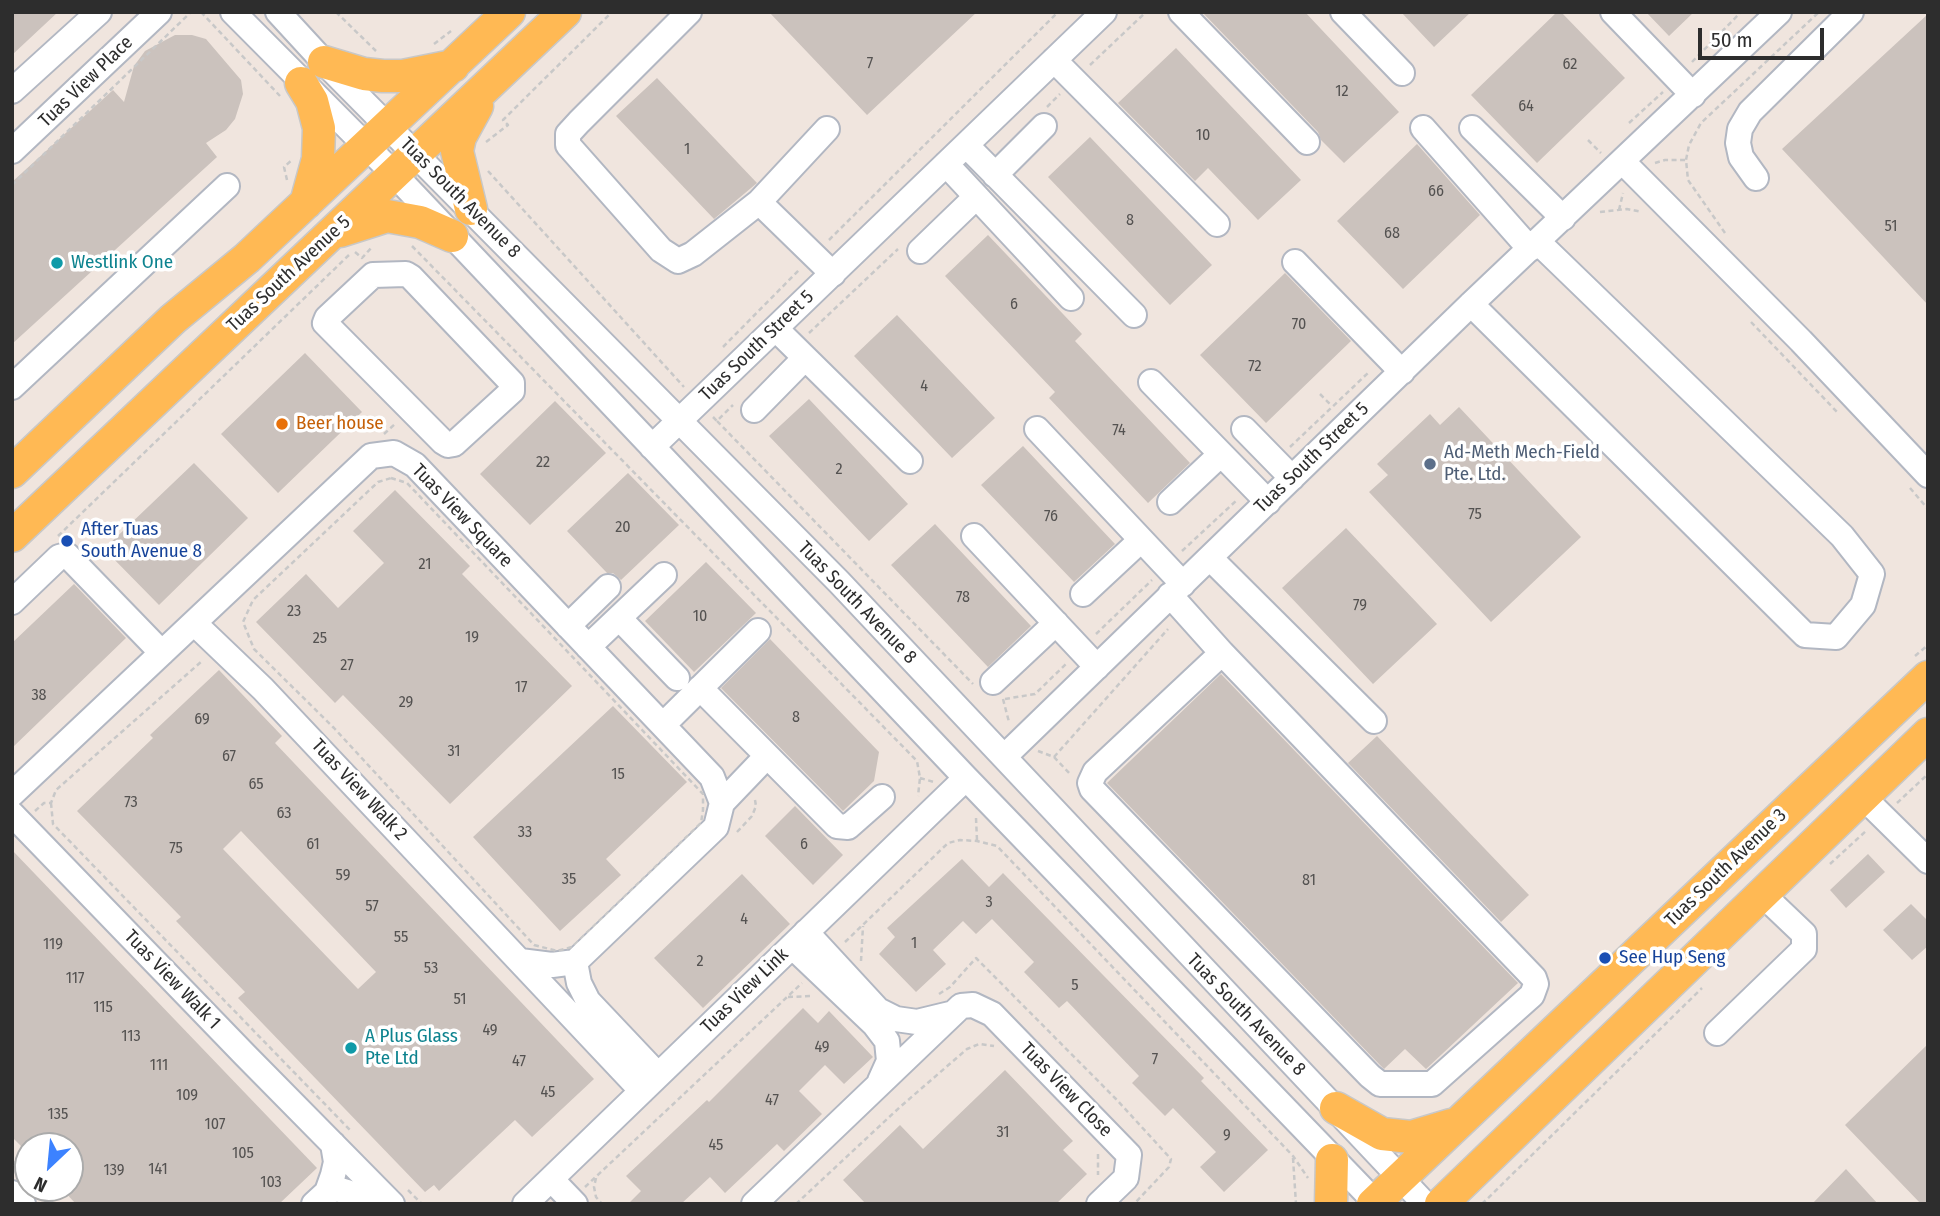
<!DOCTYPE html>
<style>
body{margin:0}
#map{position:relative;width:1940px;height:1216px;overflow:hidden;background:#f0e5de;font-family:"Fira Sans Condensed",sans-serif}
canvas{display:block}
.frame{position:absolute;inset:0;border:14px solid #2d2d2d;pointer-events:none}
.north{position:absolute;left:14px;top:1132px;width:70px;height:70px;box-sizing:border-box;background:#fff;border:2px solid #ababab;border-radius:50%;rotate:206deg;font-size:19px;font-weight:700;line-height:28px;text-align:center;color:#2d2d2d}
.north::after{content:'';display:block;margin:auto;width:24px;height:32px;background:#3c82ff;clip-path:polygon(50% 0,100% 100%,50% 72%,0 100%)}
.scale{position:absolute;left:1698px;top:28px;width:126px;height:32px;box-sizing:border-box;border:4px solid #2d2d2d;border-top:0;padding-left:9px;font-size:21px;line-height:24px;white-space:nowrap;color:#2d2d2d;-webkit-text-stroke:5px #fff;paint-order:stroke}
</style>
<div id="map">
<canvas width="1940" height="1216"></canvas>
<div class="frame"></div>
<div class="north">N</div>
<div class="scale">50 m</div>
</div>
<script>
const context = document.querySelector('canvas').getContext('2d');
context.lineJoin = 'round';
function fill(path, color) { context.fillStyle = color; context.fill(path, 'evenodd'); }
const shape = rows => new Path2D(rows.map(r => 'M' + r).join(''));
function trace(path, color, width, dash) { context.strokeStyle = color; context.lineWidth = width; context.lineCap = dash ? 'butt' : 'round'; context.setLineDash(dash || []); context.stroke(path); }
function label(font, color, halo, rows, align = 'center') {
  context.font = font + ' "Fira Sans Condensed",sans-serif'; context.lineWidth = 7; context.setLineDash([]); context.textBaseline = 'middle'; context.strokeStyle = halo; context.fillStyle = color; for (const [text, x, y, turn = 0] of rows) {
    context.save(); context.translate(x, y); context.rotate((+turn || 0) * Math.PI / 180); context.textAlign = isNaN(turn) ? turn : align; if (halo) context.strokeText(text, 0, 0); context.fillText(text, 0, 0); context.restore();
  }
}
fill(shape([
 [12,12,58,12,12,55],
 [769,12,977,12,867,115],
 [1202,12,1305,12,1399,112,1344,163,1321,140,1318,132],
 [1401,12,1471,12,1434,47],
 [1557,12,1561,12,1625,78,1537,163,1471,95],
 [1646,12,1694,12,1669,36],
 [1928,14,1928,305,1782,149],
 [175,35,192,35,206,39,241,80,243,94,235,119,226,130,206,143,217,157,12,344,12,182,113,90,124,102,134,66,145,51],
 [1176,48,1301,180,1258,220,1208,168,1195,181,1118,103],
 [657,78,757,183,714,219,616,116],
 [1090,137,1212,265,1170,305,1048,177],
 [1417,144,1480,215,1403,289,1337,221],
 [988,235,1082,334,1075,341,1190,463,1148,503,1049,398,1055,392,945,276],
 [1285,273,1351,341,1266,423,1200,355],
 [897,315,995,418,952,458,854,356],
 [305,353,362,412,278,493,221,434],
 [809,399,908,504,869,541,769,436],
 [555,401,606,453,530,525,480,474],
 [1459,407,1581,537,1491,622,1369,492,1388,475,1377,464,1430,414,1440,425],
 [1023,446,1115,544,1074,582,981,485],
 [194,463,248,518,159,605,104,549],
 [628,473,679,525,621,580,613,573,607,573,567,531],
 [395,490,470,566,462,574,572,686,450,804,343,695,335,703,256,622,306,574,338,608,384,563,353,531],
 [935,524,1031,626,988,667,891,565],
 [1346,528,1437,624,1373,684,1282,588],
 [706,562,756,613,694,672,645,621],
 [74,584,126,638,12,748,12,643],
 [770,639,879,752,874,781,843,811,721,688],
 [219,670,282,736,275,743,594,1079,532,1137,515,1120,439,1191,434,1185,425,1192,238,998,245,992,176,921,181,917,77,811,153,738,150,735],
 [241,831,376,972,358,989,223,849],
 [1221,674,1518,983,1426,1069,1405,1049,1384,1069,1380,1065,1107,783],
 [613,706,687,782,606,859,621,875,560,931,473,837],
 [1377,736,1529,895,1501,922,1348,763],
 [795,806,843,855,813,885,765,836],
 [12,850,317,1168,279,1204,76,1204,61,1188,70,1188,70,1146,21,1146,12,1137],
 [1868,854,1885,872,1846,908,1830,890],
 [962,859,989,887,1003,873,1204,1078,1201,1081,1268,1150,1224,1192,1200,1167,1216,1152,1173,1108,1165,1116,1132,1083,1139,1076,1067,1001,1059,1008,1024,972,1034,962,992,919,976,934,963,921,933,950,946,964,916,992,879,954,895,937,887,928],
 [742,874,790,924,703,1008,654,958],
 [1911,904,1928,921,1928,946,1912,960,1883,930],
 [803,1008,818,1023,829,1011,873,1057,844,1084,825,1065,799,1091,822,1114,784,1151,777,1144,725,1193,710,1177,681,1204,628,1204,641,1191,626,1176,707,1100,709,1102],
 [1928,1044,1928,1204,1921,1204,1845,1125],
 [1005,1070,1073,1141,1063,1150,1087,1174,1056,1204,866,1204,843,1180,900,1125,923,1149],
 [1846,1169,1878,1204,1812,1204]
]), '#cbc2bd');
const minor = shape([
 [233,12,394,174,966,778,1377,1204],
 [278,12,324,62,839,582,1425,1204],
 [689,12,579,122,568,134,568,145,661,250,678,261,693,254,759,202,833,274],
 [1181,12,1307,142],
 [1343,12,1402,73],
 [1613,12,1693,95],
 [1054,60,1217,224],
 [12,91,99,12],
 [1423,128,1530,249],
 [1472,128,1563,218],
 [966,145,1134,315],
 [12,151,159,12],
 [1623,162,1801,341,1928,475],
 [946,164,1071,298],
 [995,175,1044,126],
 [1756,178,1741,157,1738,143,1740,129,1750,112,1851,12],
 [759,202,827,129],
 [920,251,976,197],
 [1295,262,1402,372],
 [373,275,406,274,411,277,512,383,512,391,454,444,448,445,443,442,325,323,327,318,373,275],
 [1471,304,1805,635,1836,637,1863,605,1872,574,1842,536,1538,242],
 [776,329,910,461],
 [1151,382,1268,502],
 [12,387,227,186],
 [754,410,805,358],
 [1037,429,1183,584],
 [1244,429,1292,478],
 [652,447,1104,12],
 [1170,502,1221,454],
 [974,536,1097,667],
 [1210,558,1374,721],
 [1083,594,1141,540],
 [1170,595,1222,653,1534,978,1536,984,1532,995,1432,1084,1380,1084,1370,1076,1092,789,1090,783,1095,772,1222,653],
 [12,602,59,557,67,555,162,653],
 [619,618,677,678],
 [194,623,263,689,642,1091],
 [568,626,608,587],
 [588,647,664,575],
 [993,682,1056,623],
 [700,688,837,826,848,827,882,797],
 [663,725,758,631],
 [1004,757,1471,304,1779,12],
 [12,794,371,456,394,453,415,465,712,777,722,803,716,827,575,962],
 [1863,797,1928,861],
 [722,803,767,756],
 [12,814,245,1055,392,1204],
 [806,932,878,1010,896,1019,917,1022,950,1014],
 [792,946,874,1024,887,1041,889,1061,880,1081],
 [520,961,552,965,575,962],
 [575,962,579,983,588,1001,658,1075],
 [1717,1033,1804,949,1804,934,1762,894],
 [551,1179,575,1204],
 [327,1192,337,1189,347,1192,363,1204],
 [12,1193,23,1204],
 [314,1204,327,1192,333,1175,336,1162,333,1144],
 [525,1204,966,778],
 [754,1204,961,1006,973,1005,992,1014,1129,1155,1126,1178,1099,1204]
]);
const major = shape([
 [324,62,364,74,383,76,403,76,453,66],
 [301,83,312,101,319,128,318,159,306,203],
 [471,209,457,151,460,137,477,106],
 [340,231,387,216,420,222,452,236],
 [12,472,173,319,247,258,509,12],
 [12,536,565,12],
 [1336,1108,1382,1134,1411,1137,1451,1125],
 [1331,1204,1332,1160],
 [1373,1204,1928,677],
 [1441,1204,1928,734]
]);
trace(minor, '#b2b7c2', 28);
trace(major, '#c8c8c8', 35);
trace(shape([
 [201,12,280,96],
 [336,12,376,51],
 [434,44,451,31],
 [1692,62,1741,12],
 [1090,65,1146,12],
 [1047,107,1060,94],
 [1629,123,1663,92],
 [1588,140,1601,153],
 [486,142,508,125,503,120,612,12],
 [1655,163,1665,160,1686,160],
 [488,171,684,387],
 [287,180,284,167,293,159],
 [12,185,191,12],
 [1619,210,1623,193],
 [1600,212,1627,209,1642,212],
 [1725,233,1688,180,1686,160,1689,145,1701,123,1819,12],
 [829,240,1058,12],
 [412,246,917,761,920,778,918,796],
 [355,252,362,258,372,247],
 [1751,322,1838,413],
 [809,333,898,249],
 [723,347,799,270],
 [1320,394,1332,406],
 [713,417,717,421,733,405],
 [717,421,973,684],
 [384,434,395,424],
 [1290,447,1369,372],
 [391,478,407,483,703,794,703,810,701,823,572,947,557,951,534,945,334,728,254,649,243,622,253,600,378,482,391,478],
 [1910,488,1928,509],
 [58,536,350,254],
 [1182,551,1238,499],
 [1096,634,1152,580],
 [1915,656,1928,645],
 [1003,699,1009,722],
 [1005,699,1035,694,1067,663],
 [1038,751,1054,757,1071,775],
 [1054,757,1168,629],
 [920,778,934,782],
 [51,803,53,824,350,1130],
 [1897,803,1928,774],
 [35,811,44,803,51,803,56,790,202,661],
 [976,818,977,840],
 [737,832,752,816,756,806,755,800],
 [1830,864,1866,831],
 [845,942,948,843,960,840,977,841,997,846,1293,1156,1308,1178],
 [861,961,863,926],
 [939,994,950,987,976,958,1116,1099,1171,1159,1169,1167,1134,1204],
 [788,997,813,996],
 [1098,1154,1098,1175],
 [1293,1158,1296,1204],
 [12,1160,28,1177],
 [596,1178,594,1187,596,1197,602,1204],
 [585,1187,802,983],
 [39,1188,54,1204],
 [408,1190,422,1204],
 [796,1204,900,1107,967,1049,979,1044,994,1046],
 [1482,1204,1702,988]
]), '#c8c8c8', 2.5, [5, 3.5]);
trace(minor, '#fff', 24);
trace(major, '#ffb954', 32);
for (const [x, y, r, color] of [
 [57,263,7,"#0f9aa8"],
 [282,424,7,"#e8710a"],
 [1430,464,7,"#5c6f8a"],
 [67,541,7,"#1a4fb4"],
 [1605,958,7,"#1a4fb4"],
 [351,1048,7,"#0f9aa8"]
]) { const dot = new Path2D(); dot.arc(x, y, r, 0, 2 * Math.PI); context.fillStyle = color; context.fill(dot); trace(dot, '#fff', 2.5); }
label('16px', '#545251', null, [
 ["7",870,64],
 ["62",1570,65],
 ["12",1342,92],
 ["64",1526,107],
 ["10",1203,136],
 ["1",687,150],
 ["66",1436,192],
 ["8",1130,221],
 ["51",1891,227],
 ["68",1392,234],
 ["6",1014,305],
 ["70",1299,325],
 ["72",1255,367],
 ["4",924,387],
 ["74",1119,431],
 ["22",543,463],
 ["2",839,470],
 ["75",1475,515],
 ["76",1051,517],
 ["20",623,528],
 ["21",425,565],
 ["78",963,598],
 ["79",1360,606],
 ["23",294,612],
 ["10",700,617],
 ["19",472,638],
 ["25",320,639],
 ["27",347,666],
 ["17",521,688],
 ["38",39,696],
 ["29",406,703],
 ["8",796,718],
 ["69",202,720],
 ["31",454,752],
 ["67",229,757],
 ["15",618,775],
 ["65",256,785],
 ["73",131,803],
 ["63",284,814],
 ["33",525,833],
 ["61",313,845],
 ["6",804,845],
 ["75",176,849],
 ["59",343,876],
 ["35",569,880],
 ["81",1309,881],
 ["3",989,903],
 ["57",372,907],
 ["4",744,920],
 ["55",401,938],
 ["1",914,944],
 ["119",53,945],
 ["2",700,962],
 ["53",431,969],
 ["117",75,979],
 ["5",1075,986],
 ["51",460,1000],
 ["115",103,1008],
 ["49",490,1031],
 ["113",131,1037],
 ["49",822,1048],
 ["7",1155,1060],
 ["47",519,1062],
 ["111",159,1066],
 ["45",548,1093],
 ["109",187,1096],
 ["47",772,1101],
 ["135",58,1115],
 ["107",215,1125],
 ["31",1003,1133],
 ["9",1227,1136],
 ["45",716,1146],
 ["105",243,1154],
 ["141",158,1170],
 ["139",114,1171],
 ["103",271,1183]
]);
label('19px', '#2d2d2d', '#fff', [
 ["Tuas View Place",86,82,-44],
 ["Tuas South Avenue 8",460,198,45],
 ["Tuas South Avenue 5",289,274,-43],
 ["Tuas South Street 5",757,346,-44],
 ["Tuas South Street 5",1312,458,-44],
 ["Tuas View Square",462,516,46],
 ["Tuas South Avenue 8",857,603,46],
 ["Tuas View Walk 2",359,790,47],
 ["Tuas South Avenue 3",1726,868,-44],
 ["Tuas View Walk 1",172,980,46],
 ["Tuas View Link",745,991,-44],
 ["Tuas South Avenue 8",1246,1015,46],
 ["Tuas View Close",1066,1090,46]
]);
label('19px', '#0d838f', '#fff', [
 ["Westlink One",71,263],
 ["A Plus Glass",365,1037],
 ["Pte Ltd",365,1059]
], 'left');
label('19px', '#c56008', '#fff', [
 ["Beer house",296,424]
], 'left');
label('19px', '#4e5e75', '#fff', [
 ["Ad-Meth Mech-Field",1444,453],
 ["Pte. Ltd.",1444,475]
], 'left');
label('19px', '#164399', '#fff', [
 ["After Tuas",81,530],
 ["South Avenue 8",81,552],
 ["See Hup Seng",1619,958]
], 'left');
</script>
